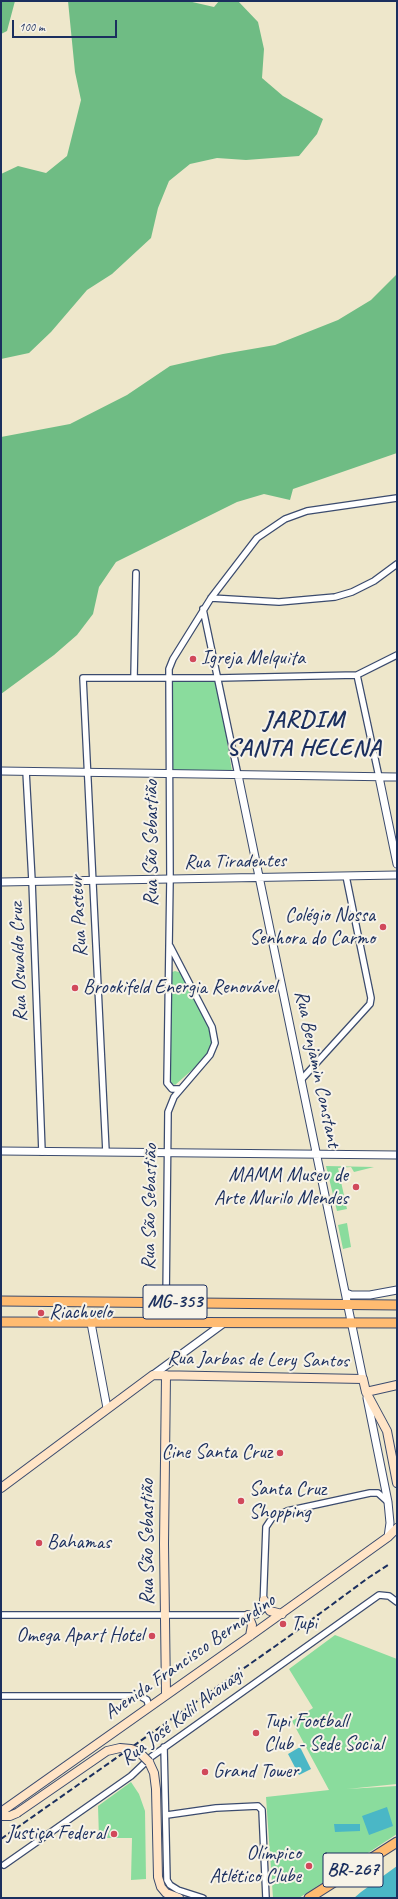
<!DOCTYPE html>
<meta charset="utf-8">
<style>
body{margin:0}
#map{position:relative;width:398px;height:1899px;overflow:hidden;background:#eee7cb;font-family:Caveat,sans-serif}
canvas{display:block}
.frame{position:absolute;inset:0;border:2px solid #1b2f5e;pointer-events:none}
.scale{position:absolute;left:12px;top:20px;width:105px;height:18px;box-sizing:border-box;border:2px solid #1b2f5e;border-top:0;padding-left:5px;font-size:12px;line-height:14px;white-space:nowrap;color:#1b2f5e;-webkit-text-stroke:3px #f7f3e8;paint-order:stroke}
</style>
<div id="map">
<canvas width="398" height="1899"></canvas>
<div class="frame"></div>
<div class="scale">100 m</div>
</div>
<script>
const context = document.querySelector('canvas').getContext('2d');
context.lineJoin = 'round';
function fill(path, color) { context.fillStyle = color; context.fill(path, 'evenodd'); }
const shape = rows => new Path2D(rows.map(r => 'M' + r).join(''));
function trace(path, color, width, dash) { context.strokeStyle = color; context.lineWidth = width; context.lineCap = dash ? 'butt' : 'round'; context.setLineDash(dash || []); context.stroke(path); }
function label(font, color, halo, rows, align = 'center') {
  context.font = font + ' Caveat,sans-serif'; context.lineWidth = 4; context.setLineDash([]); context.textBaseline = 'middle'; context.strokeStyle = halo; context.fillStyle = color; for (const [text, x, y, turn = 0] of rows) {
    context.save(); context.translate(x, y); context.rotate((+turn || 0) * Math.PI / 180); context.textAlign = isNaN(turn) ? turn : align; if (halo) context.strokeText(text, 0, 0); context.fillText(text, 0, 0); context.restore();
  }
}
fill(shape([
 [169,680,217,681,232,771,170,770],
 [175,971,182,973,211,1028,214,1043,209,1055,175,1085,170,1083,169,1080,170,973],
 [326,1166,374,1167,354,1172,351,1167,338,1168,347,1209,337,1211],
 [347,1223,351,1247,343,1249,338,1225],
 [335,1635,397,1659,397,1784,347,1789,397,1786,397,1834,299,1898,273,1898,266,1797,329,1790,292,1721,313,1708,289,1669],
 [335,1824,359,1824,360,1831,335,1831],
 [131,1782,139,1794,145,1811,146,1879,131,1880,132,1838,99,1838,98,1806]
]), '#8adc9d');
fill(shape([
 [1,1,15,1,7,31,1,34],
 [68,1,188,1,214,7,219,1,238,1,258,22,264,49,262,78,283,96,323,119,317,134,299,156,246,160,217,158,190,164,169,181,158,208,151,238,112,274,87,290,51,332,29,353,1,359,1,174,18,166,46,173,67,156,81,100,75,72],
 [397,274,397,453,293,489,290,500,264,494,237,502,116,562,99,587,93,614,77,635,54,655,1,694,1,437,70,424,127,395,170,366,223,354,275,345,338,320,371,300]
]), '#6fbc84');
fill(shape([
 [300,1747,311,1769,299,1775,288,1754],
 [387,1807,393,1826,369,1835,362,1816],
 [334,1824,360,1824,360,1831,335,1832],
 [397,1866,397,1898,354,1898,361,1892]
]), '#4ab7c6');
const minor = shape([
 [211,598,279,602,335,597,352,592,374,581,397,564],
 [203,609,238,775],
 [357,675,379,777],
 [134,678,136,573],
 [26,771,32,881,42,1152],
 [301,1080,370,1004,371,998,346,876],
 [180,1089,172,1089,167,1083,170,879,169,669,173,659,211,598,257,538,285,519,307,511,397,498],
 [106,1152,83,678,218,678,357,675,397,655],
 [166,1302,168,1112,174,1097,210,1055,215,1043,212,1027,170,946],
 [1,1615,256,1615,263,1609,266,1527,272,1518,287,1511,370,1493,378,1493,388,1502],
 [1,1696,140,1696,147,1700,149,1707],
 [164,1747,167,1880,170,1885,178,1890,203,1898],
 [167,1815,216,1808,258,1806,262,1810,266,1898],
 [4,1865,131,1776,151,1757,379,1595,389,1596,397,1602]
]);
const tertiary = shape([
 [1,771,397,777],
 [238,775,363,1379],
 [379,777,397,864],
 [1,882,397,875],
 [1,1151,397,1155],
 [346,1293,351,1295,370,1295,397,1290],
 [91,1323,107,1408],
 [153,1375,224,1323],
 [367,1398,388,1502,390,1523,388,1537]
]);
const secondary = shape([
 [366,1392,397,1385],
 [1,1488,153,1375,363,1379,366,1392,387,1431,397,1483],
 [264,1600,270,1611,282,1614],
 [248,1615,252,1625,250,1636],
 [166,1694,164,1544,166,1375],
 [149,1762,154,1773,156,1789,158,1877,161,1887,166,1893,179,1898],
 [1,1812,250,1636,388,1537,397,1528],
 [1,1816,10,1816,17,1813]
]);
const primary = shape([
 [1,1301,397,1305],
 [1,1322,397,1323]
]);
const trunk = shape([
 [309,1898,397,1842]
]);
trace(minor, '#3b4b6e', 8);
trace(tertiary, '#3b4b6e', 9);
trace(secondary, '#3b4b6e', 10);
trace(primary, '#3b4b6e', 11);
trace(trunk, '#3b4b6e', 11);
trace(minor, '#fff', 5.5);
trace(tertiary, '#fff', 7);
trace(secondary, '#ffe4c6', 8);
trace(primary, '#ffbb71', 9);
trace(trunk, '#ffbb71', 9);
trace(shape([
 [1,1839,284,1640,368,1578,388,1565]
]), '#1b2f5e', 2, [6, 3]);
const secondaryBridge = shape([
 [17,1813,107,1751,120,1748,131,1749,139,1752,149,1762]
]);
trace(secondaryBridge, '#3b4b6e', 10, []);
trace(secondaryBridge, '#ffe4c6', 8);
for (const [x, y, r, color] of [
 [193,659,4,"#d1495b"],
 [383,927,4,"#d1495b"],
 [75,988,4,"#d1495b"],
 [356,1187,4,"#d1495b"],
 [41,1313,4,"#d1495b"],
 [280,1453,4,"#d1495b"],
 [241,1501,4,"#d1495b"],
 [39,1543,4,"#d1495b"],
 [283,1624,4,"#d1495b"],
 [152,1636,4,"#d1495b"],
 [256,1733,4,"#d1495b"],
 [205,1772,4,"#d1495b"],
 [114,1834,4,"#d1495b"],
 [309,1866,4,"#d1495b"]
]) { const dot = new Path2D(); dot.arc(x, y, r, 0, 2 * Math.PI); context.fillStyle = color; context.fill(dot); trace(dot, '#f7f3e8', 1.5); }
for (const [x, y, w] of [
 [175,1302,64],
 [353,1870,60]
]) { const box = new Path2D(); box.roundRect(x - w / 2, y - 17, w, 34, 3); context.fillStyle = '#f7f3e8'; context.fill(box); trace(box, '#1b2f5e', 1); }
label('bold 19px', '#1b2f5e', null, [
 ["MG-353",175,1302],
 ["BR-267",353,1870]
]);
label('20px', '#1b2f5e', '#f7f3e8', [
 ["Igreja Melquita",201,659],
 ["Colégio Nossa",375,916,"right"],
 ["Senhora do Carmo",375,939,"right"],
 ["Brookifeld Energia Renovável",83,988],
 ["MAMM Museu de",348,1176,"right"],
 ["Arte Murilo Mendes",348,1199,"right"],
 ["Riachuelo",49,1313],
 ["Cine Santa Cruz",272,1453,"right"],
 ["Santa Cruz",249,1490],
 ["Shopping",249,1513],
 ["Bahamas",47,1543],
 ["Tupi",291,1624],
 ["Omega Apart Hotel",144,1636,"right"],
 ["Tupi Football",264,1722],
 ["Club - Sede Social",264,1745],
 ["Grand Tower",213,1772],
 ["Justiça Federal",106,1834,"right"],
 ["Olímpico",301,1854,"right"],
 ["Atlético Clube",301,1877,"right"]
], 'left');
label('20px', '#1b2f5e', '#f7f3e8', [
 ["Rua São Sebastião",152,843,-90],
 ["Rua Tiradentes",235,862,-1],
 ["Rua Pasteur",79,916,-93],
 ["Rua Oswaldo Cruz",19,962,-92],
 ["Rua Benjamin Constant",317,1069,78],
 ["Rua São Sebastião",150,1207,-89],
 ["Rua Jarbas de Lery Santos",258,1360,1],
 ["Rua São Sebastião",148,1542,-90],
 ["Avenida Francisco Bernardino",190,1657,-35],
 ["Rua José Kalil Ahouagi",182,1717,-37]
]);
context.letterSpacing = '1px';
label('bold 24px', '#1b2f5e', '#f7f3e8', [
 ["JARDIM",304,721],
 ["SANTA HELENA",304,749]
]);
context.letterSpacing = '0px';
</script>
